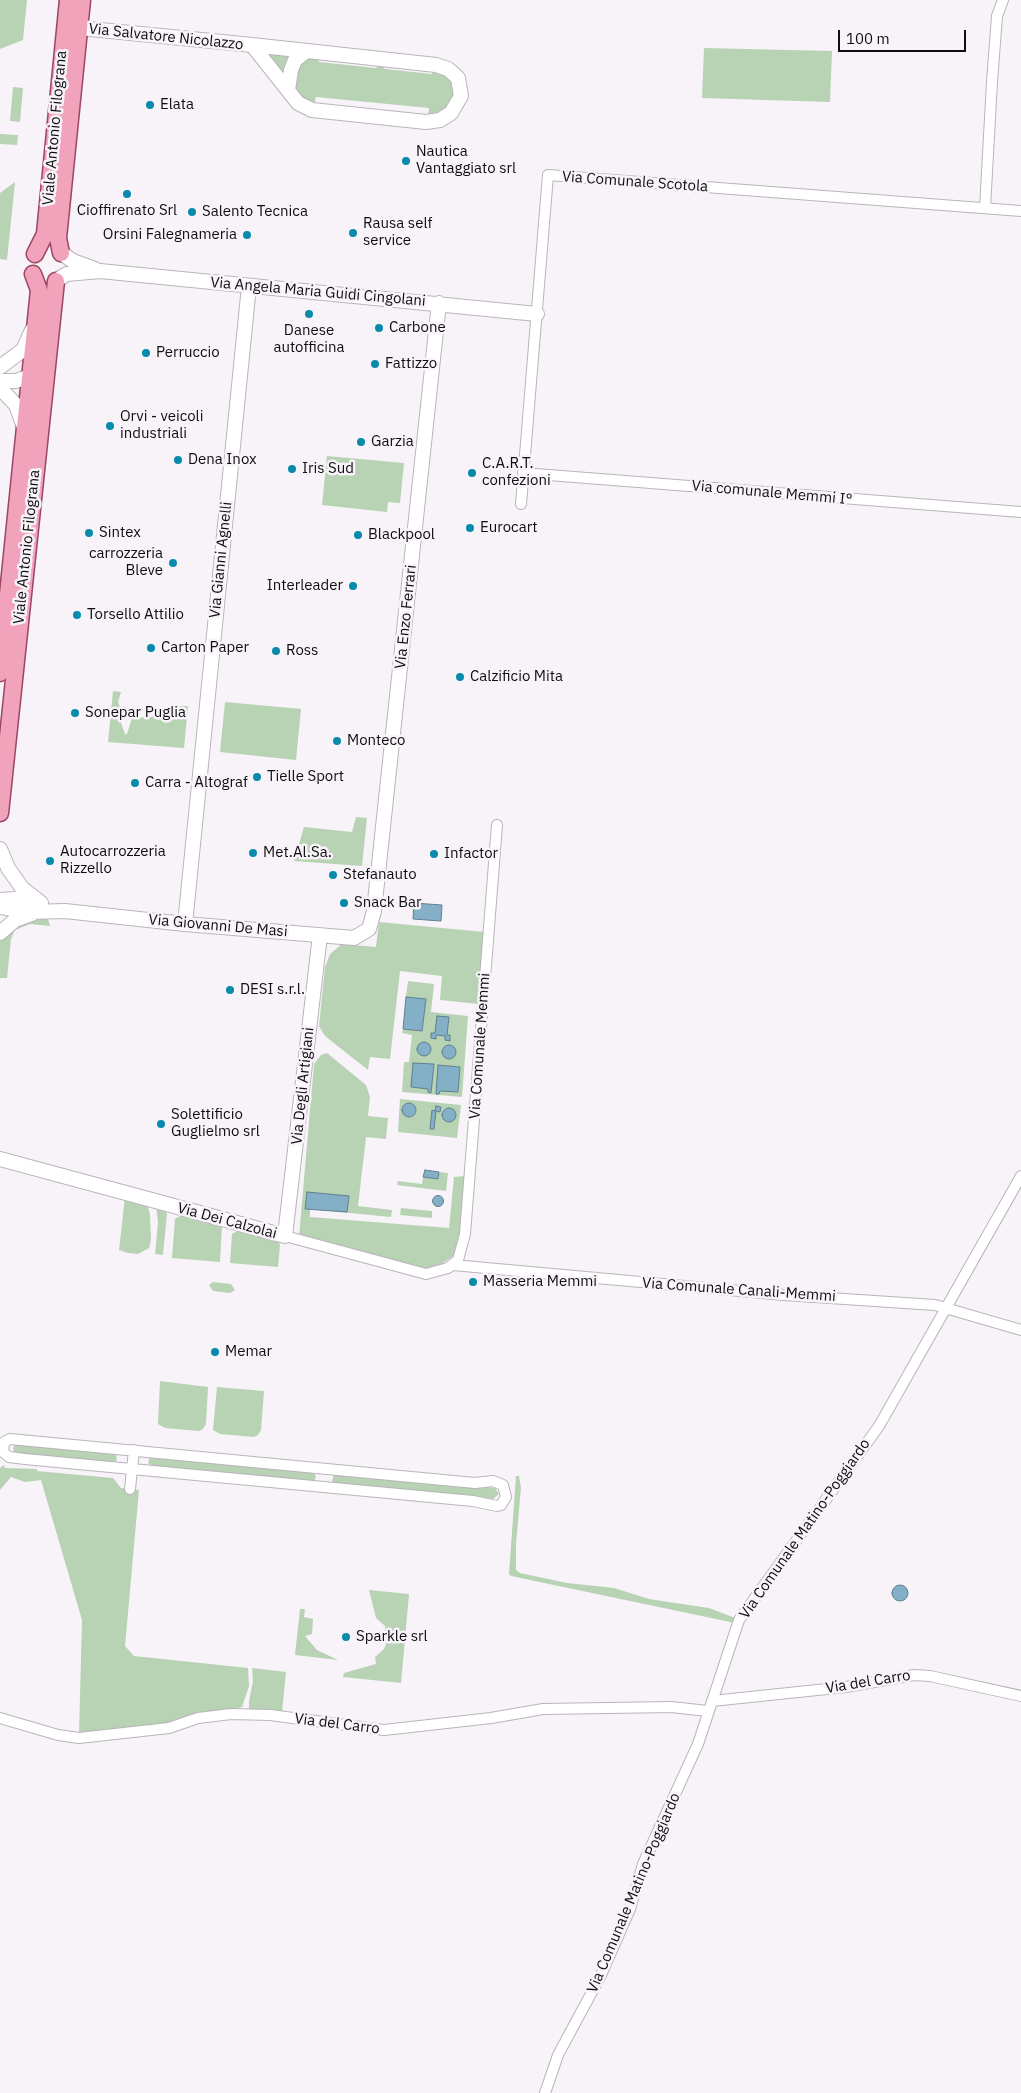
<!DOCTYPE html>
<meta charset="utf-8">
<style>
body{margin:0}
#map{position:relative;width:1021px;height:2093px;overflow:hidden;background:#f8f3f9;font-family:"IBM Plex Sans",sans-serif}
canvas{display:block}
.scale{position:absolute;left:838px;top:30px;width:128px;height:22px;box-sizing:border-box;border:2px solid #0e0d0f;border-top:0;padding-left:6px;font-size:15px;line-height:18px;white-space:nowrap;color:#0e0d0f;-webkit-text-stroke:4px #f8f3f9;paint-order:stroke}
</style>
<div id="map">
<canvas width="1021" height="2093"></canvas>
<div class="scale">100 m</div>
</div>
<script>
const context = document.querySelector('canvas').getContext('2d');
context.lineJoin = 'round';
function fill(path, color) { context.fillStyle = color; context.fill(path, 'evenodd'); }
const shape = rows => new Path2D(rows.map(r => 'M' + r).join(''));
function trace(path, color, width, dash) { context.strokeStyle = color; context.lineWidth = width; context.lineCap = dash ? 'butt' : 'round'; context.setLineDash(dash || []); context.stroke(path); }
function label(font, color, halo, rows, align = 'center') {
  context.font = font + ' "IBM Plex Sans",sans-serif'; context.lineWidth = 5; context.setLineDash([]); context.textBaseline = 'middle'; context.strokeStyle = halo; context.fillStyle = color; for (const [text, x, y, turn = 0] of rows) {
    context.save(); context.translate(x, y); context.rotate((+turn || 0) * Math.PI / 180); context.textAlign = isNaN(turn) ? turn : align; if (halo) context.strokeText(text, 0, 0); context.fillText(text, 0, 0); context.restore();
  }
}
fill(shape([
 [0,0,27,0,23,40,0,49],
 [704,48,832,51,830,102,702,98],
 [263,52,295,55,284,79],
 [315,57,319,57,319,62,376,68,381,64,385,69,432,74,433,69,438,69,453,83,455,97,445,112,428,117,429,108,316,97,314,105,309,104,296,93,294,84,298,66,304,61],
 [13,87,23,88,20,122,10,121],
 [0,134,18,135,17,145,0,144],
 [15,182,7,260,0,259,0,193],
 [327,456,404,463,400,503,388,502,387,512,322,505],
 [113,691,121,692,118,702,122,712,119,717,125,734,127,734,132,718,152,717,177,706,188,706,184,748,108,742],
 [225,702,301,709,296,760,220,752],
 [356,817,367,818,362,866,294,861,304,827,352,832],
 [47,916,50,926,30,924,15,930,11,939,7,978,0,978,0,941,6,934,29,920],
 [379,922,484,932,478,1004,440,1000,442,976,400,971,390,1059,370,1057,368,1070,325,1036,319,1026,325,967,330,954,342,944,376,947],
 [408,981,434,984,431,1012,468,1016,462,1097,402,1092,404,1062,409,1062,412,1035,402,1033,403,1029,422,1031,426,999,406,997],
 [327,1053,366,1085,370,1097,368,1116,388,1118,386,1139,366,1137,358,1206,392,1210,391,1217,310,1209,310,1217,449,1228,454,1177,464,1176,460,1239,453,1256,440,1265,427,1271,299,1237,314,1064,321,1055],
 [400,1099,461,1105,457,1138,398,1132],
 [439,1172,448,1173,446,1191,397,1185,398,1181,422,1184,423,1177,438,1179],
 [125,1197,147,1203,150,1215,151,1240,149,1248,138,1254,128,1253,119,1250],
 [156,1206,164,1209,167,1214,163,1255,155,1254,158,1222],
 [401,1208,432,1211,432,1218,400,1215],
 [183,1214,222,1225,220,1262,172,1258,175,1219],
 [240,1229,278,1241,280,1245,278,1267,230,1263,232,1234],
 [213,1282,231,1284,235,1290,230,1293,213,1291,209,1285],
 [160,1381,208,1387,206,1424,203,1429,199,1431,165,1428,158,1424],
 [217,1387,264,1391,261,1430,258,1435,254,1437,220,1434,213,1430],
 [15,1443,115,1453,117,1459,115,1463,15,1454,13,1449],
 [150,1457,313,1472,316,1476,314,1482,152,1466,148,1463],
 [4,1465,5,1468,37,1469,37,1471,113,1478,121,1488,139,1490,125,1646,134,1656,248,1668,249,1686,242,1707,172,1725,79,1735,82,1620,41,1480,25,1482,11,1477,0,1490,0,1468],
 [337,1473,495,1488,499,1494,493,1499,338,1485,332,1481,334,1475],
 [516,1476,519,1476,521,1488,516,1544,516,1570,520,1573,567,1583,614,1588,649,1599,709,1608,735,1618,735,1623,511,1576,509,1574],
 [369,1590,409,1594,401,1683,343,1677,344,1673,376,1664,375,1657,384,1649,386,1644,385,1626,376,1618],
 [300,1609,305,1609,304,1617,313,1619,312,1634,305,1636,317,1650,338,1660,295,1655],
 [252,1668,286,1672,282,1712,249,1710,249,1701,253,1681]
]), '#b7d3b3');
const water = shape([
 [414,903,442,905,441,921,413,919,414,903],
 [406,997,426,999,422,1031,403,1029,406,997],
 [437,1016,449,1017,447,1035,450,1035,450,1041,445,1040,445,1036,436,1035,436,1039,431,1038,431,1033,435,1033,437,1016],
 '417 1049a7 7 0 1 1 14 0a7 7 0 1 1-14 0Z',
 '442 1052a7 7 0 1 1 14 0a7 7 0 1 1-14 0Z',
 [413,1063,434,1064,431,1093,428,1092,428,1089,411,1087,413,1063],
 [438,1065,460,1067,458,1092,440,1091,439,1094,436,1094,438,1065],
 '402 1110a7 7 0 1 1 14 0a7 7 0 1 1-14 0Z',
 [436,1106,441,1107,440,1112,436,1111,434,1129,430,1129,432,1110,435,1111,436,1106],
 '442 1115a7 7 0 1 1 14 0a7 7 0 1 1-14 0Z',
 [425,1170,439,1172,438,1179,423,1177,425,1170],
 [307,1192,349,1196,347,1212,305,1209,307,1192],
 '432.5 1201a5.5 5.5 0 1 1 11 0a5.5 5.5 0 1 1-11 0Z',
 '892 1593a8 8 0 1 1 16 0a8 8 0 1 1-16 0Z'
]);
fill(water, '#83b0c6');
trace(water, '#607f8f', 1);
const street = shape([
 [985,208,992,82,997,16,1003,0],
 [523,473,1021,512],
 [521,504,548,175,1021,211],
 [285,1236,426,1274,448,1268,458,1260,465,1234,497,825],
 [453,1265,784,1295,935,1305,1021,1330],
 [10,1439,475,1483,493,1481,503,1485,506,1497,501,1505,497,1506,473,1501,25,1459,9,1457,3,1452,4,1442,10,1439],
 [130,1489,134,1450],
 [712,1701,846,1687,914,1675,930,1676,1021,1696],
 [0,1718,58,1735,79,1738,169,1728,198,1718,231,1714,270,1715,384,1730,491,1718,543,1709,671,1707,708,1711],
 [545,2093,558,2055,601,1975,630,1909,643,1864,698,1744,739,1620,879,1426,1021,1176]
]);
const secondary = shape([
 [80,28,252,45,436,65,448,69,458,78,461,96,451,113,440,120,426,122,312,110,298,103,252,45],
 [288,90,291,70,295,60,305,52],
 [61,253,73,261,95,269],
 [60,278,67,274,100,271,537,314],
 [0,367,23,350,32,330],
 [0,381,16,381,30,376],
 [0,388,16,405,24,427],
 [0,849,8,868,22,888,41,903],
 [0,900,15,899,38,902],
 [0,907,29,912,65,911,185,924,354,938,369,929,374,911,439,303],
 [185,924,249,286],
 [0,933,15,920,32,914],
 [0,1159,285,1236,320,935]
]);
const primary = shape([
 [61,253,58,238,82,0],
 [35,254,45,234,68,0],
 [0,673,39,290,33,274],
 [0,813,56,281]
]);
trace(street, '#b9b4ba', 12);
trace(secondary, '#b9b4ba', 16);
trace(primary, '#9c4663', 19);
trace(street, '#fff', 10);
trace(secondary, '#fff', 14);
trace(primary, '#f2a3bc', 16);
for (const [x, y, r, color] of [
 [150,105,5,"#078aab"],
 [406,161,5,"#078aab"],
 [127,194,5,"#078aab"],
 [192,212,5,"#078aab"],
 [353,233,5,"#078aab"],
 [247,235,5,"#078aab"],
 [309,314,5,"#078aab"],
 [379,328,5,"#078aab"],
 [146,353,5,"#078aab"],
 [375,364,5,"#078aab"],
 [110,426,5,"#078aab"],
 [361,442,5,"#078aab"],
 [178,460,5,"#078aab"],
 [292,469,5,"#078aab"],
 [472,473,5,"#078aab"],
 [470,528,5,"#078aab"],
 [89,533,5,"#078aab"],
 [358,535,5,"#078aab"],
 [173,563,5,"#078aab"],
 [353,586,5,"#078aab"],
 [77,615,5,"#078aab"],
 [151,648,5,"#078aab"],
 [276,651,5,"#078aab"],
 [460,677,5,"#078aab"],
 [75,713,5,"#078aab"],
 [337,741,5,"#078aab"],
 [257,777,5,"#078aab"],
 [135,783,5,"#078aab"],
 [253,853,5,"#078aab"],
 [434,854,5,"#078aab"],
 [50,861,5,"#078aab"],
 [333,875,5,"#078aab"],
 [344,903,5,"#078aab"],
 [230,990,5,"#078aab"],
 [161,1124,5,"#078aab"],
 [473,1282,5,"#078aab"],
 [215,1352,5,"#078aab"],
 [346,1637,5,"#078aab"]
]) { const dot = new Path2D(); dot.arc(x, y, r, 0, 2 * Math.PI); context.fillStyle = color; context.fill(dot); trace(dot, '#f8f3f9', 2); }
label('15px', '#0e0d0f', '#f8f3f9', [
 ["Via Salvatore Nicolazzo",166,37,6],
 ["Viale Antonio Filograna",55,128,-85],
 ["Via Comunale Scotola",635,182,4],
 ["Via Angela Maria Guidi Cingolani",318,292,5],
 ["Via comunale Memmi I°",772,493,5],
 ["Viale Antonio Filograna",27,547,-84],
 ["Via Gianni Agnelli",221,560,-84],
 ["Via Enzo Ferrari",406,617,-84],
 ["Via Giovanni De Masi",218,926,5],
 ["Via Comunale Memmi",480,1046,-86],
 ["Via Degli Artigiani",303,1086,-84],
 ["Via Dei Calzolai",227,1221,15],
 ["Via Comunale Canali-Memmi",739,1290,4],
 ["Via Comunale Matino-Poggiardo",805,1529,-55],
 ["Via del Carro",868,1682,-9],
 ["Via del Carro",337,1724,7],
 ["Via Comunale Matino-Poggiardo",634,1893,-67]
]);
label('15px', '#0e0d0f', '#f8f3f9', [
 ["Elata",160,105],
 ["Nautica",416,152],
 ["Vantaggiato srl",416,169],
 ["Cioffirenato Srl",127,211,"center"],
 ["Salento Tecnica",202,212],
 ["Rausa self",363,224],
 ["service",363,241],
 ["Orsini Falegnameria",237,235,"right"],
 ["Carbone",389,328],
 ["Danese",309,331,"center"],
 ["autofficina",309,348,"center"],
 ["Perruccio",156,353],
 ["Fattizzo",385,364],
 ["Orvi - veicoli",120,417],
 ["industriali",120,434],
 ["Garzia",371,442],
 ["Dena Inox",188,460],
 ["C.A.R.T.",482,464],
 ["confezioni",482,481],
 ["Iris Sud",302,469],
 ["Eurocart",480,528],
 ["Sintex",99,533],
 ["Blackpool",368,535],
 ["carrozzeria",163,554,"right"],
 ["Bleve",163,571,"right"],
 ["Interleader",343,586,"right"],
 ["Torsello Attilio",87,615],
 ["Carton Paper",161,648],
 ["Ross",286,651],
 ["Calzificio Mita",470,677],
 ["Sonepar Puglia",85,713],
 ["Monteco",347,741],
 ["Tielle Sport",267,777],
 ["Carra - Altograf",145,783],
 ["Autocarrozzeria",60,852],
 ["Rizzello",60,869],
 ["Met.Al.Sa.",263,853],
 ["Infactor",444,854],
 ["Stefanauto",343,875],
 ["Snack Bar",354,903],
 ["DESI s.r.l.",240,990],
 ["Solettificio",171,1115],
 ["Guglielmo srl",171,1132],
 ["Masseria Memmi",483,1282],
 ["Memar",225,1352],
 ["Sparkle srl",356,1637]
], 'left');
</script>
